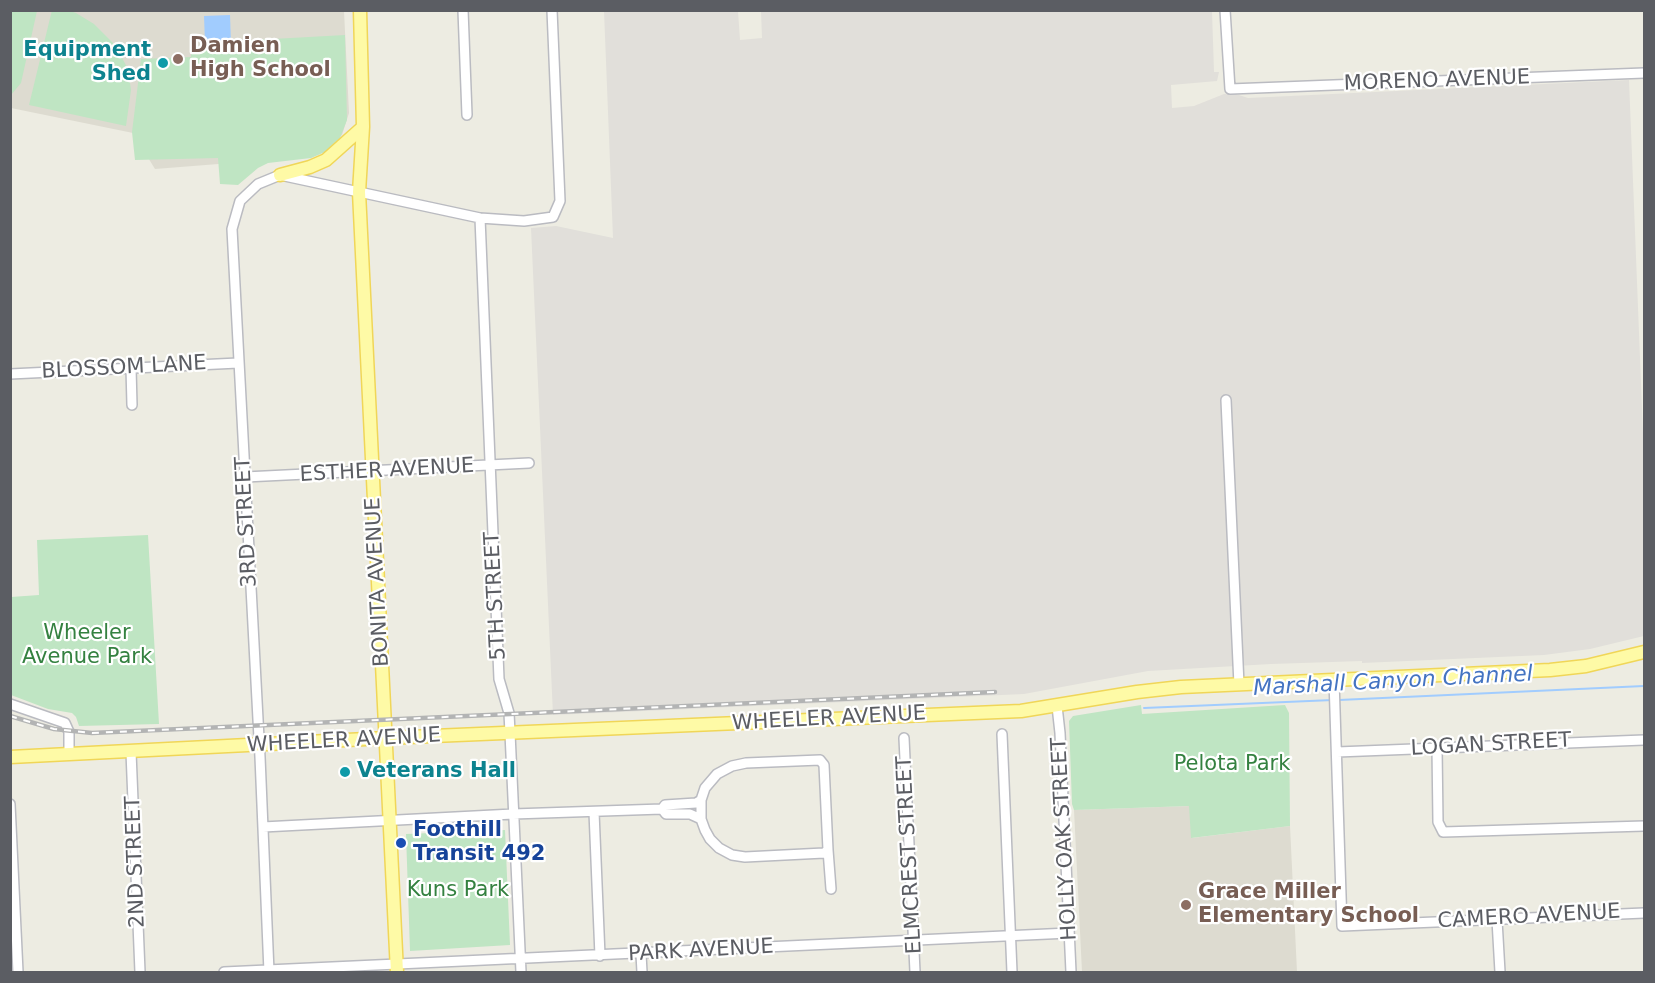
<!DOCTYPE html>
<style>
body{margin:0}
#map{position:relative;width:1655px;height:983px;overflow:hidden;background:#edece2;font-family:"DejaVu Sans",sans-serif}
canvas{display:block}
.frame{position:absolute;inset:0;border:12px solid #5b5d63;pointer-events:none}
</style>
<div id="map">
<canvas width="1655" height="983"></canvas>
<div class="frame"></div>
</div>
<script>
const context = document.querySelector('canvas').getContext('2d');
context.lineJoin = 'round';
function fill(path, color) { context.fillStyle = color; context.fill(path, 'evenodd'); }
const shape = rows => new Path2D(rows.map(r => 'M' + r).join(''));
function trace(path, color, width, dash) { context.strokeStyle = color; context.lineWidth = width; context.lineCap = dash ? 'butt' : 'round'; context.setLineDash(dash || []); context.stroke(path); }
function label(font, color, halo, rows, align = 'center') {
  context.font = font + ' "DejaVu Sans",sans-serif'; context.lineWidth = 4.5; context.setLineDash([]); context.textBaseline = 'middle'; context.strokeStyle = halo; context.fillStyle = color; for (const [text, x, y, turn = 0] of rows) {
    context.save(); context.translate(x, y); context.rotate((+turn || 0) * Math.PI / 180); context.textAlign = isNaN(turn) ? turn : align; if (halo) context.strokeText(text, 0, 0); context.fillText(text, 0, 0); context.restore();
  }
}
fill(shape([
 [604,11,738,11,740,40,762,38,761,11,1212,11,1214,72,1219,72,1217,81,1171,85,1172,108,1194,106,1224,94,1236,94,1248,98,1629,80,1644,459,1644,636,1590,649,1544,655,1362,663,1362,661,1271,664,1148,671,1024,694,553,715,531,228,556,226,613,238]
]), '#e1dfda');
fill(shape([
 [10,11,344,11,349,113,342,135,324,151,307,157,155,169,133,133,11,108],
 [1190,806,1192,838,1290,826,1297,972,1082,972,1074,810]
]), '#dddbd0');
fill(shape([
 [11,10,37,11,21,83,11,95],
 [52,10,70,11,76,13,94,24,115,45,128,69,131,90,126,126,29,105],
 [345,35,347,120,340,138,325,152,311,158,268,163,258,168,238,185,220,184,218,158,135,160,132,132,141,59,191,57,191,48,231,47,236,41],
 [148,535,159,724,79,726,76,717,72,713,48,709,11,695,11,597,39,595,37,540],
 [1141,705,1142,714,1285,705,1289,713,1290,826,1191,838,1189,806,1074,810,1072,804,1069,721,1073,716],
 [505,830,510,945,410,951,406,834]
]), '#bfe5c3');
fill(shape([
 [230,15,231,43,205,43,204,16]
]), '#a1ccfe');
trace(shape([
 [1339,700,1644,686],
 [1144,708,1333,700]
]), '#a1ccfe', 2);
const minor = shape([
 [463,10,467,115],
 [1225,10,1230,89,1644,73],
 [480,218,499,679,509,713,510,733,521,972],
 [131,368,132,405],
 [10,374,238,363],
 [1226,400,1239,685],
 [245,477,529,463],
 [1334,680,1342,926,1644,913],
 [10,704,65,723,69,732,69,754],
 [1057,706,1060,733,1071,972],
 [1002,734,1012,972],
 [904,738,915,972],
 [1437,748,1438,822,1443,832,1644,826],
 [131,752,140,972],
 [1337,752,1644,740],
 [820,760,824,765,828,850,824,853,745,857,732,855,719,848,710,839,705,830,701,819,701,800,705,788,717,774,732,766,746,763,820,760],
 [10,804,18,972],
 [662,809,665,805,696,803,701,800],
 [594,812,600,956],
 [263,827,513,814,662,809,666,814,690,814,701,819],
 [828,850,831,889],
 [1497,920,1500,972],
 [641,954,642,972],
 [224,972,1069,933],
 [269,972,260,757,232,229,240,201,258,184,280,175,480,218,524,221,553,217,560,201,552,10]
]);
const major = shape([
 [360,10,363,127,359,192,397,972],
 [280,175,310,167,326,160,363,127],
 [10,757,386,738,1021,711,1137,692,1181,687,1550,670,1586,666,1644,652]
]);
trace(minor, '#babbc1', 12);
trace(major, '#f0d658', 15);
trace(minor, '#fff', 9);
trace(major, '#fefaa6', 12);
const rail = shape([
 [10,716,54,729,92,733,995,692]
]);
trace(rail, '#b3b4b4', 4.5);
trace(rail, '#fff', 2, [7]);
for (const [x, y, r, color] of [
 [178,59,6,"#8d6e63"],
 [163,63,6,"#0f9aa8"],
 [345,772,6,"#0f9aa8"],
 [401,843,6,"#1a4fb4"],
 [1186,905,6,"#8d6e63"]
]) { const dot = new Path2D(); dot.arc(x, y, r, 0, 2 * Math.PI); context.fillStyle = color; context.fill(dot); trace(dot, '#fff', 2); }
label('bold 21px', '#785e54', '#fff', [
 ["Damien",190,47],
 ["High School",190,71],
 ["Grace Miller",1198,893],
 ["Elementary School",1198,917]
], 'left');
label('bold 21px', '#0d838f', '#fff', [
 ["Equipment",151,51],
 ["Shed",151,75],
 ["Veterans Hall",357,772,"left"]
], 'right');
label('21px', '#5b5d63', '#fff', [
 ["MORENO AVENUE",1437,81,-2],
 ["BLOSSOM LANE",124,368,-3],
 ["ESTHER AVENUE",387,471,-3],
 ["3RD STREET",247,522,-93],
 ["BONITA AVENUE",378,582,-93],
 ["5TH STREET",496,596,-93],
 ["WHEELER AVENUE",829,719,-3],
 ["WHEELER AVENUE",344,741,-3],
 ["LOGAN STREET",1491,745,-3],
 ["HOLLY OAK STREET",1065,839,-93],
 ["ELMCREST STREET",910,855,-93],
 ["2ND STREET",136,862,-92],
 ["CAMERO AVENUE",1529,917,-3],
 ["PARK AVENUE",701,951,-3]
]);
label('21px', '#348140', '#fff', [
 ["Wheeler",87,634],
 ["Avenue Park",87,658],
 ["Pelota Park",1232,765],
 ["Kuns Park",458,891]
]);
label('bold 21px', '#164399', '#fff', [
 ["Foothill",413,831],
 ["Transit 492",413,855]
], 'left');
label('italic 22px', '#4474c2', '#fff', [
 ["Marshall Canyon Channel",1393,682,-3]
]);
</script>
